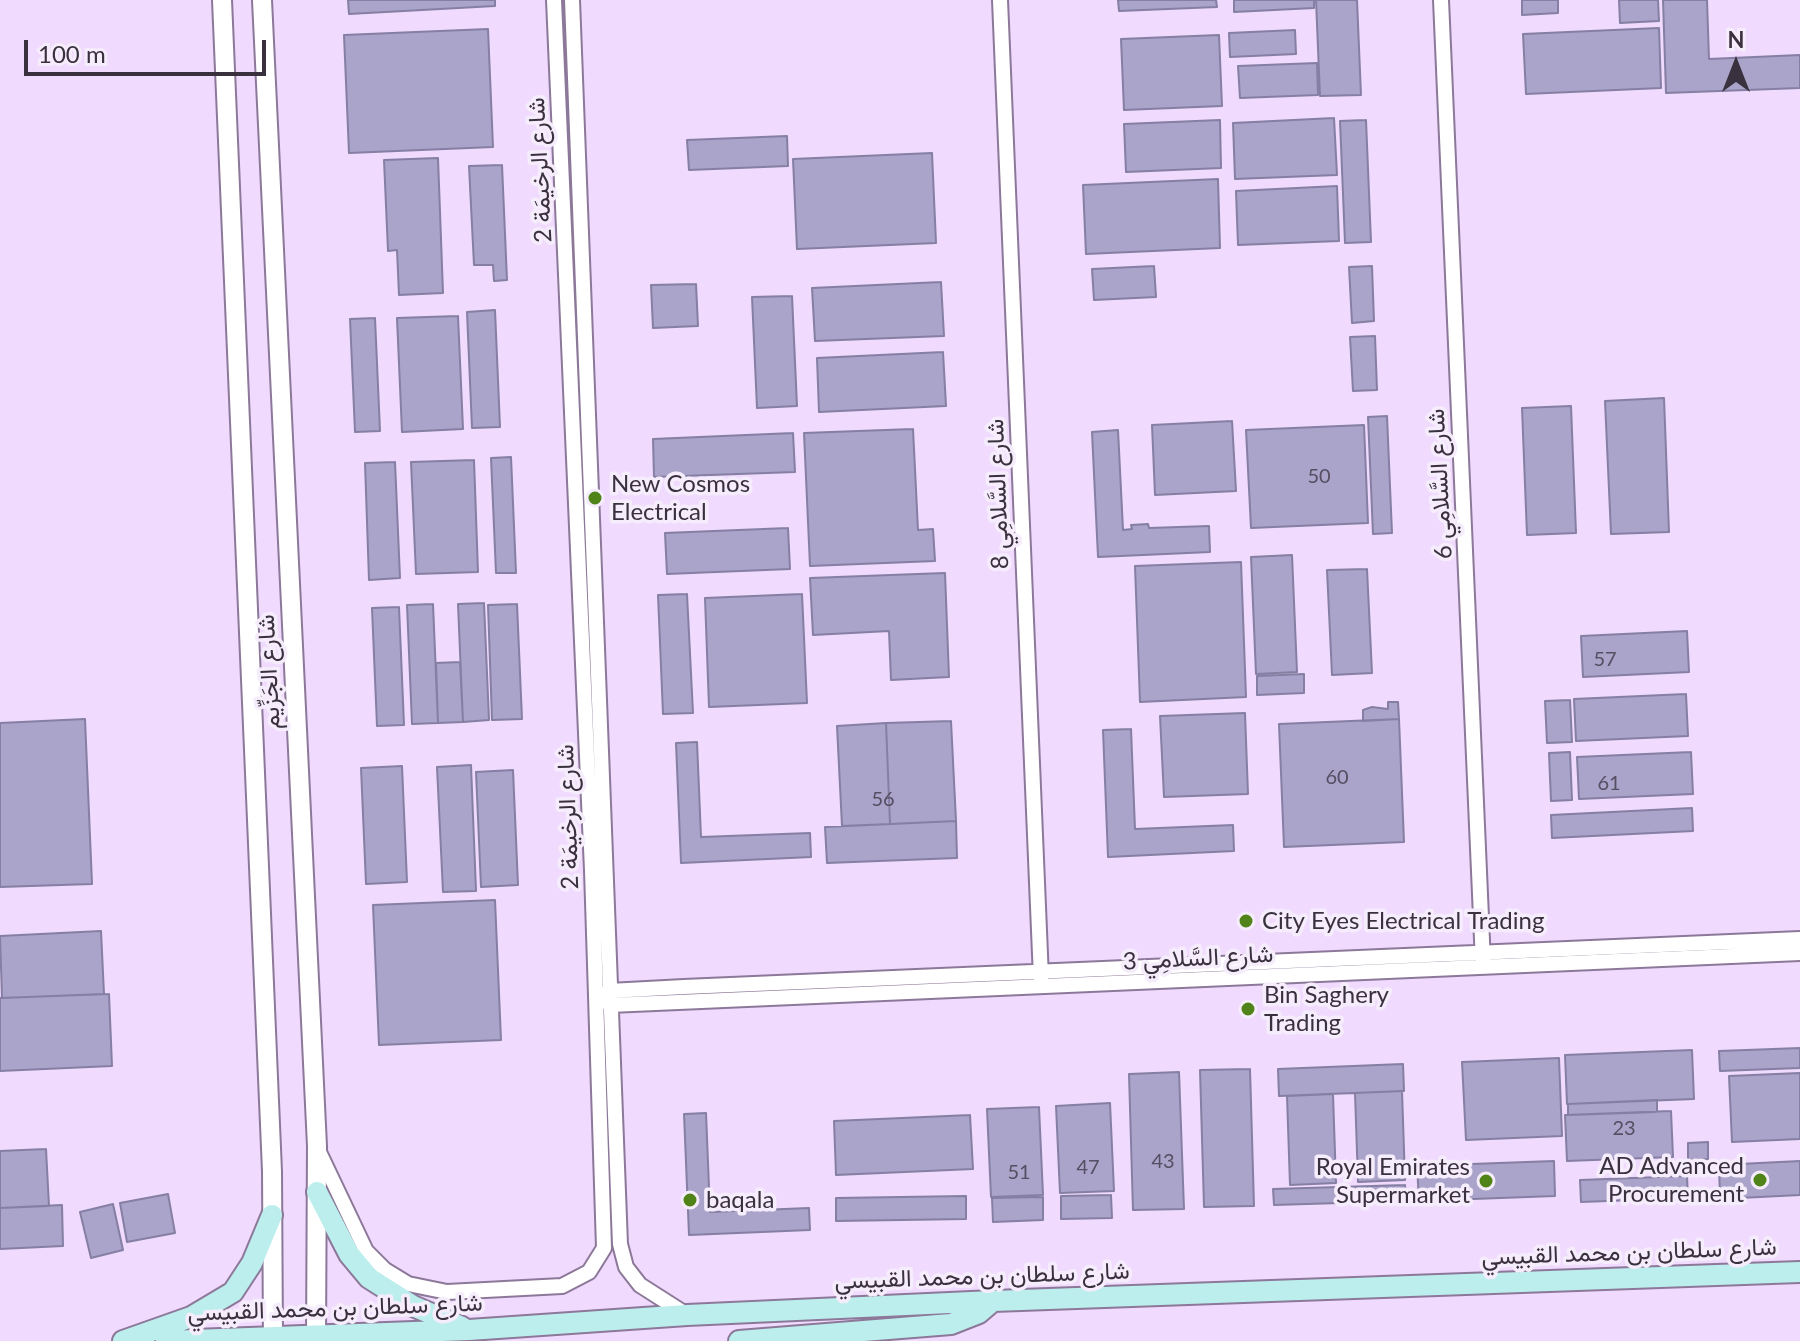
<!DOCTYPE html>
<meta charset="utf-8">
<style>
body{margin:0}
#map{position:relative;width:1800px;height:1341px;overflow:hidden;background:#f0dafe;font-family:Lato,sans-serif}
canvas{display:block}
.north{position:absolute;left:1696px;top:24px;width:80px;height:80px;-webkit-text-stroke:6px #f6edfc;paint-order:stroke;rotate:0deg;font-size:22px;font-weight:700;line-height:32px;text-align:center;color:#3a313f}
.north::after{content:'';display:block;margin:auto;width:28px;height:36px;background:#3a313f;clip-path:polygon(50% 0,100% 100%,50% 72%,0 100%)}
.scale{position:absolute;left:24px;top:40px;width:242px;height:36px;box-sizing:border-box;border:4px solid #3a313f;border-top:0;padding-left:10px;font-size:24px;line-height:28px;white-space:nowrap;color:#3a313f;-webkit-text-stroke:6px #f6edfc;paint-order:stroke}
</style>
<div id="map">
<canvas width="1800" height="1341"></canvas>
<div class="north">N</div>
<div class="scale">100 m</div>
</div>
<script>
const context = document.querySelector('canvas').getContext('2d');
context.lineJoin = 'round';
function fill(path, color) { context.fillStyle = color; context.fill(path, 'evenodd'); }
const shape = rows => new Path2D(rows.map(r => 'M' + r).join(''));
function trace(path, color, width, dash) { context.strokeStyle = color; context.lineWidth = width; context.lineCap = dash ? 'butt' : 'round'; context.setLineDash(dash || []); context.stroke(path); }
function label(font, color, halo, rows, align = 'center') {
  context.font = font + ' Lato,Vazirmatn,sans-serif'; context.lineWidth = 7; context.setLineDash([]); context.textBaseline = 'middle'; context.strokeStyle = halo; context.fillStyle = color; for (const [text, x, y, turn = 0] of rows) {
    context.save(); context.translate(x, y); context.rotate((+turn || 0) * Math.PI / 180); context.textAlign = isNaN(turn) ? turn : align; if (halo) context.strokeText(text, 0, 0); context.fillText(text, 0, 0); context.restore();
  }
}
const building = shape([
 [348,0,495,0,495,6,349,14,348,0],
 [1118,0,1216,0,1217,7,1119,11,1118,0],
 [1234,0,1314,0,1314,8,1234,12,1234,0],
 [1316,0,1357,0,1361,95,1320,96,1316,0],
 [1522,0,1558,0,1558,13,1522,15,1522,0],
 [1619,0,1658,0,1659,21,1620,23,1619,0],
 [1663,0,1707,0,1709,59,1800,55,1800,88,1666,93,1663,0],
 [1659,28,1661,88,1526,94,1523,34,1659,28],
 [488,29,493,147,349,153,344,35,488,29],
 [1295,30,1296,54,1230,57,1229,33,1295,30],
 [1219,35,1222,106,1124,110,1121,39,1219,35],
 [1317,63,1318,95,1240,98,1238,66,1317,63],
 [1334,118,1337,175,1235,179,1233,123,1334,118],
 [1220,120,1221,168,1126,172,1124,124,1220,120],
 [1366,120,1371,242,1345,243,1340,121,1366,120],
 [787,136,788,166,689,170,687,140,787,136],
 [932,153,936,243,797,249,793,159,932,153],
 [438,158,443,293,399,295,397,250,388,251,384,160,438,158],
 [502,165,507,280,494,281,493,265,474,265,469,166,502,165],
 [1218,179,1220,248,1086,254,1083,185,1218,179],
 [1337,186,1339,241,1238,245,1236,191,1337,186],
 [1154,266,1156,297,1094,300,1092,269,1154,266],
 [1372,266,1374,321,1352,323,1349,267,1372,266],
 [941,282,944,336,815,341,812,288,941,282],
 [696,284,698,326,653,328,651,285,696,284],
 [792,296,797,406,757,408,752,297,792,296],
 [495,310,500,427,472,428,467,312,495,310],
 [458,316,463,429,402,432,397,318,458,316],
 [375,318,380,431,355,432,350,319,375,318],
 [1375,336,1377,390,1353,391,1350,337,1375,336],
 [943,352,946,406,819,412,817,358,943,352],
 [1664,398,1669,532,1611,534,1605,401,1664,398],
 [1571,406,1576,533,1527,535,1522,408,1571,406],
 [1387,416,1392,533,1373,534,1368,417,1387,416],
 [1232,421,1236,491,1155,495,1152,425,1232,421],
 [1364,425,1368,523,1251,528,1246,430,1364,425],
 [913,429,918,530,933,529,935,561,810,566,804,433,913,429],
 [1118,430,1123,530,1132,529,1131,525,1148,524,1149,528,1209,526,1210,552,1098,557,1092,432,1118,430],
 [793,433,795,472,654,477,653,439,793,433],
 [511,457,516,573,496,573,491,458,511,457],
 [474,460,478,572,416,574,411,462,474,460],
 [395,462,400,578,369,580,365,463,395,462],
 [788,528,790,569,667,574,665,533,788,528],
 [1292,555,1297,672,1256,674,1251,557,1292,555],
 [1241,562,1246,697,1140,702,1135,566,1241,562],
 [1367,569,1372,673,1332,675,1327,570,1367,569],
 [945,573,949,677,891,680,889,631,813,635,810,578,945,573],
 [687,594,693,713,663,714,658,595,687,594],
 [802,594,807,703,709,707,705,598,802,594],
 [484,603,489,720,463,722,458,604,484,603],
 [433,604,438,723,412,724,407,605,433,604],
 [517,604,522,719,492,720,488,605,517,604],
 [399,607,404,725,377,726,372,608,399,607],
 [1687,631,1689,672,1583,677,1581,636,1687,631],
 [460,662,463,722,438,723,436,663,460,662],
 [1304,674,1304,693,1257,695,1257,676,1304,674],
 [1686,694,1688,736,1576,741,1574,699,1686,694],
 [1570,700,1572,742,1547,743,1545,701,1570,700],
 [1388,702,1398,702,1399,719,1363,721,1363,710,1372,707,1388,709,1388,702],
 [1245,713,1248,794,1164,797,1160,716,1245,713],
 [85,719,92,884,0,887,0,723,85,719],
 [1399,719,1404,842,1284,847,1279,724,1399,719],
 [951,721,956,821,890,824,886,723,951,721],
 [886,723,890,824,842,826,837,726,886,723],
 [1131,729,1135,829,1233,825,1234,851,1108,857,1103,730,1131,729],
 [697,742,701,837,810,833,811,857,681,863,676,743,697,742],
 [1570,752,1572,800,1551,801,1549,753,1570,752],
 [1691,752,1693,794,1579,799,1577,757,1691,752],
 [471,765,476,891,443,892,437,767,471,765],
 [402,766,407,882,366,884,361,768,402,766],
 [513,770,518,885,481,887,476,772,513,770],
 [1692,808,1693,831,1552,838,1551,815,1692,808],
 [956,821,957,858,827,863,825,827,956,821],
 [495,900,501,1040,379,1045,373,905,495,900],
 [101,931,104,994,2,998,0,936,101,931],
 [109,994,112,1066,0,1071,0,998,109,994],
 [1800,1048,1800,1068,1720,1071,1719,1051,1800,1048],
 [1692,1050,1694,1099,1567,1104,1565,1055,1692,1050],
 [1559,1058,1562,1136,1466,1140,1462,1062,1559,1058],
 [1403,1064,1404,1091,1279,1096,1278,1069,1403,1064],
 [1250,1069,1254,1206,1204,1207,1200,1070,1250,1069],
 [1179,1072,1184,1209,1133,1210,1129,1074,1179,1072],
 [1800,1073,1800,1139,1732,1142,1729,1076,1800,1073],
 [1402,1091,1405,1180,1358,1182,1355,1093,1402,1091],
 [1333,1094,1336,1183,1290,1185,1287,1096,1333,1094],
 [1657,1100,1657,1112,1568,1115,1568,1104,1657,1100],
 [1110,1103,1114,1191,1060,1193,1056,1106,1110,1103],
 [1039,1107,1043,1195,991,1197,987,1109,1039,1107],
 [1671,1111,1673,1157,1567,1161,1565,1115,1671,1111],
 [706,1113,710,1212,809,1208,810,1230,689,1235,684,1114,706,1113],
 [970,1115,973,1169,836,1175,834,1121,970,1115],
 [1708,1142,1708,1159,1688,1160,1688,1143,1708,1142],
 [46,1149,49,1206,0,1208,0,1151,46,1149],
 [1554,1161,1555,1196,1419,1201,1417,1166,1554,1161],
 [1800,1161,1800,1195,1720,1199,1719,1165,1800,1161],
 [1687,1176,1688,1198,1581,1202,1580,1180,1687,1176],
 [1405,1185,1406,1201,1274,1205,1273,1189,1405,1185],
 [168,1194,175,1233,127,1242,120,1203,168,1194],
 [1111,1195,1112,1218,1061,1219,1061,1196,1111,1195],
 [966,1196,966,1219,836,1221,836,1198,966,1196],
 [1043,1197,1043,1220,993,1222,992,1198,1043,1197],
 [113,1204,123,1250,91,1258,80,1212,113,1204],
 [62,1205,63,1246,0,1249,0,1208,62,1205]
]);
fill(building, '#aaa4ca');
trace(building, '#857fa3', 2);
const minor = shape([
 [572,0,620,1244,626,1267,640,1285,687,1315],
 [1000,0,1041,978],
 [1441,0,1483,963],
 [603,995,609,991,684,987,1800,939],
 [604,999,610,1005,1800,953],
 [319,1152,366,1251,385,1270,408,1284,447,1292,562,1286,589,1272,604,1248,592,870,554,0]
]);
const tertiary = shape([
 [222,0,272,1171,273,1341],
 [262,0,317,1146,316,1341]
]);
const secondary = shape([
 [317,1192,349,1254,369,1278,413,1306,462,1327],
 [123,1341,191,1317,233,1292,252,1263,272,1215],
 [166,1341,469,1330,687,1315,993,1301,1800,1272],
 [739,1341,951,1324,979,1313,993,1301]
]);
trace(minor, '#8c7898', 18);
trace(tertiary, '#8c7898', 22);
trace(secondary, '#8c7898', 24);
trace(minor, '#fff', 14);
trace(tertiary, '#fff', 18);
trace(secondary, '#bceeed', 20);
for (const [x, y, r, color] of [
 [595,498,8,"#518418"],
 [1246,921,8,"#518418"],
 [1248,1009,8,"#518418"],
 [1760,1180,8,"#518418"],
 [1486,1181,8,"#518418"],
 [690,1200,8,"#518418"]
]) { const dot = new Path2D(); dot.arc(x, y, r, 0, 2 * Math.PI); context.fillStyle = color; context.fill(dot); trace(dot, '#f6edfc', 3); }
label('20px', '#564e62', null, [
 ["50",1319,477],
 ["57",1605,660],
 ["60",1337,778],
 ["61",1609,784],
 ["56",883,800],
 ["23",1624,1129],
 ["43",1163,1162],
 ["47",1088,1168],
 ["51",1019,1173]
]);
label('24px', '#3a313f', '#f6edfc', [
 ["شارع الرخيمَة 2",540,170,-93],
 ["شارع السَّلامِي 6",1440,484,-93],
 ["شارع السَّلامِي 8",998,494,-92],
 ["شارع الجَزِّيم",269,672,-93],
 ["شارع الرخيمَة 2",568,817,-92],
 ["شارع السَّلامِي 3",1198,958,-3],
 ["شارع سلطان بن محمد القبيسي",1629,1252,-2],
 ["شارع سلطان بن محمد القبيسي",982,1276,-2],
 ["شارع سلطان بن محمد القبيسي",335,1308,-2]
]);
label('24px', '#3a313f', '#f6edfc', [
 ["New Cosmos",611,484],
 ["Electrical",611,512],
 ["City Eyes Electrical Trading",1262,921],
 ["Bin Saghery",1264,995],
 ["Trading",1264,1023],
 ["AD Advanced",1744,1166,"right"],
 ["Procurement",1744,1194,"right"],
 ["Royal Emirates",1470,1167,"right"],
 ["Supermarket",1470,1195,"right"],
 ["baqala",706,1200]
], 'left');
</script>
